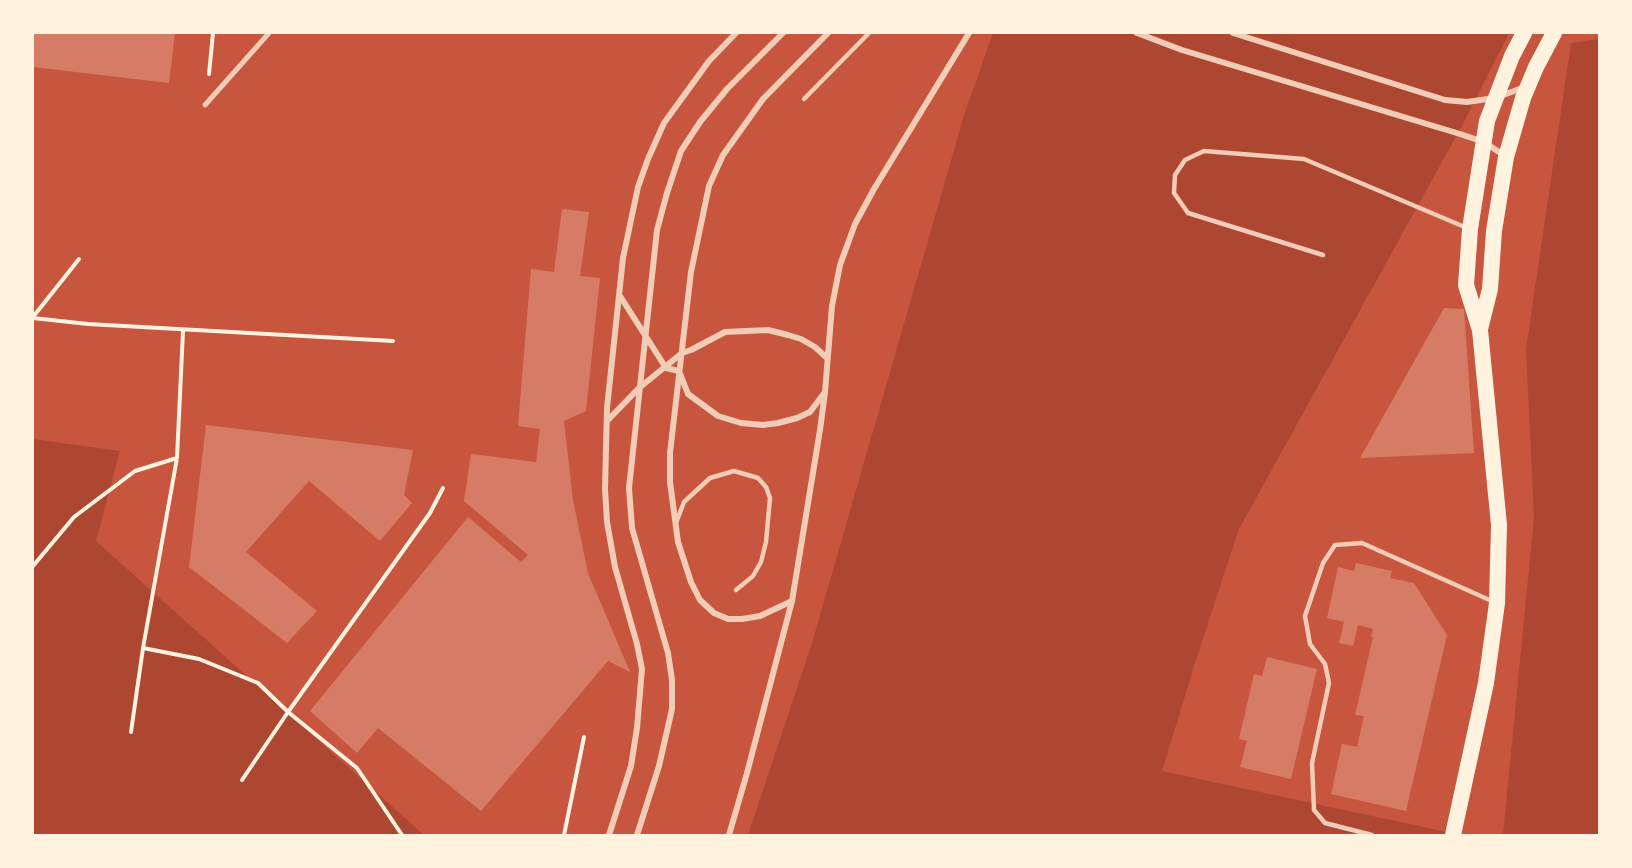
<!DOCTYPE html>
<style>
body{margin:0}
#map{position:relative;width:1632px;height:868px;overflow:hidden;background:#c8553d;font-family:Commissioner,sans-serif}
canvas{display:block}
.frame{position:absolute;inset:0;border:34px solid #fff3e0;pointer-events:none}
</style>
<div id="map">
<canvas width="1632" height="868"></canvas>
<div class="frame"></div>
</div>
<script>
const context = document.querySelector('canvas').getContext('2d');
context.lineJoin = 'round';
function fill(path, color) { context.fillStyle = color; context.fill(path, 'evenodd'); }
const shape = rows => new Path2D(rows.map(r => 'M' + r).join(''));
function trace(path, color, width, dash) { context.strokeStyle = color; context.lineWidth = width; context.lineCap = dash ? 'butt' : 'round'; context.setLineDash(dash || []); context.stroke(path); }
fill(shape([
 [993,33,1509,33,1463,124,1239,529,1195,663,1162,771,1461,835,748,835,812,643,965,112],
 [1599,39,1599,835,1503,835,1534,517,1526,349,1571,43],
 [33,439,120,451,96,541,424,835,33,835]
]), '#ae4732');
fill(shape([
 [33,33,175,33,169,83,33,67],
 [562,209,589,212,580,276,600,278,586,411,564,421,573,500,588,573,630,672,608,661,481,811,378,728,357,753,310,711,468,517,521,562,528,555,464,501,471,454,536,462,540,429,518,426,531,269,554,272],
 [1444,308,1464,309,1474,453,1360,458],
 [206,425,413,450,404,495,412,503,380,541,309,481,246,552,317,611,287,643,189,567],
 [1356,563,1392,571,1390,578,1414,583,1447,635,1406,811,1331,794,1342,744,1357,747,1364,716,1355,715,1373,637,1371,637,1373,629,1358,625,1353,646,1339,643,1344,622,1327,618,1338,567,1354,571],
 [1267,657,1317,669,1291,779,1240,767,1247,741,1239,739,1254,674,1262,676]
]), '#d67c66');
trace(shape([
 [209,74,213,33],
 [33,317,79,259],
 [33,318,88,324,393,341],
 [33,566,74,517,135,471,177,458],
 [143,648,199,659,258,683,288,712,357,768,402,835],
 [131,732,143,648,177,458,183,331],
 [242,780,288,712,430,513,443,488],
 [564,835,584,737]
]), '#fff3e0', 4);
trace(shape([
 [804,99,869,33],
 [1323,255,1188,213,1174,193,1175,175,1185,160,1204,151,1304,159,1467,228],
 [676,523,684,502,710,478,734,471,758,478,766,487,770,498,766,542,761,562,753,576,736,590],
 [1372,835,1325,823,1314,810,1312,763,1329,683,1325,664,1310,644,1305,616,1323,563,1335,545,1362,543,1494,602]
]), '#f1ccb7', 4.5);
trace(shape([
 [205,105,269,33]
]), '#f1ccb7', 5);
trace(shape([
 [1137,33,1182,50,1460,134,1484,142,1505,156],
 [1233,33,1445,100,1467,102,1495,98,1525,87],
 [620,296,666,368,679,371,688,394,718,416,741,423,763,425,778,423,797,418,810,412,825,392],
 [607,421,639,388,682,353,691,350,725,332,768,330,788,335,801,339,815,347,827,358],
 [792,601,760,616,742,619,728,619,714,613,700,600,691,582,678,542,670,482,670,453,691,272,709,186,723,155,763,99,828,33],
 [609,835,631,766,637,728,642,669,637,644,615,567,607,522,605,489,607,408,623,258,638,187,648,159,664,123,709,61,736,33],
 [637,835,659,766,672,709,672,680,668,653,632,528,629,488,657,230,667,193,681,151,700,122,727,89,783,33],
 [729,835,747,773,792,601,820,430,825,392,832,306,840,265,855,224,874,189,969,33]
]), '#f1ccb7', 6);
trace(shape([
 [1480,329,1490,289,1494,231,1506,157,1523,98,1536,67,1554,33],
 [1453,835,1486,683,1497,603,1499,525,1480,330,1466,285,1470,229,1487,121,1512,56,1524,33]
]), '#fff3e0', 16);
</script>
